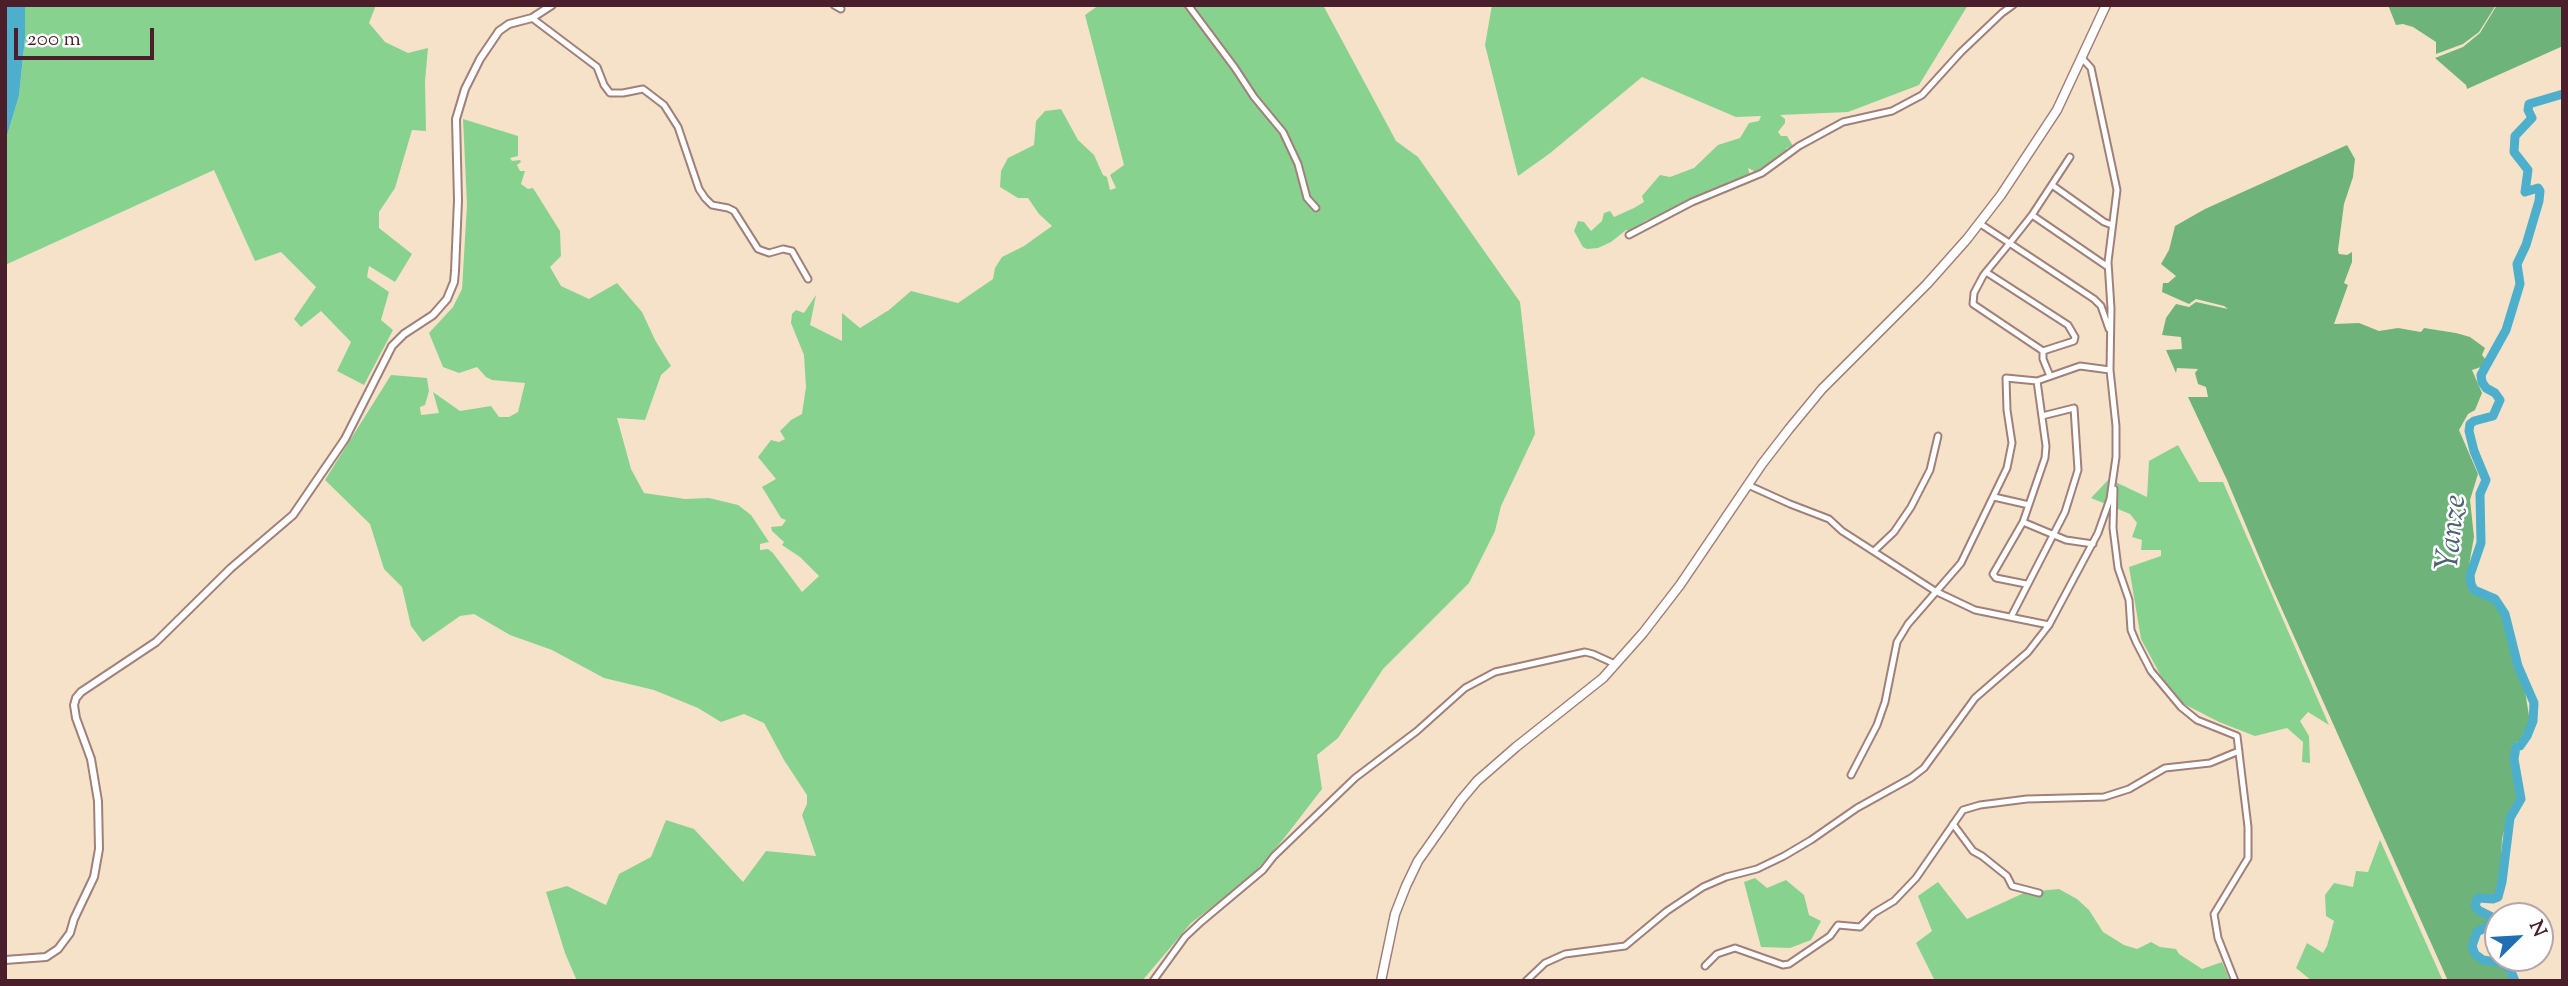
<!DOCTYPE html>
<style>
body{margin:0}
#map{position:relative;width:2568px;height:986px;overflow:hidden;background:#f6e2c9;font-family:"Sorts Mill Goudy",serif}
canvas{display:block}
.frame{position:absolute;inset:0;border:7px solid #4a1f2b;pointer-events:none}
.north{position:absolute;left:2484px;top:902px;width:70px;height:70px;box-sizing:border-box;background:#fff;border:2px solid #b7a5aa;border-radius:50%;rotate:66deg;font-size:19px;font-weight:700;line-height:28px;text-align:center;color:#4a1f2b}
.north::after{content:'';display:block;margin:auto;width:24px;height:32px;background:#1f6fb2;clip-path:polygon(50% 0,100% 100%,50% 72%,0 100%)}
.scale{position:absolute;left:14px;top:28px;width:140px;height:32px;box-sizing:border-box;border:4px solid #4a1f2b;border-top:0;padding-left:9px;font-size:21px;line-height:24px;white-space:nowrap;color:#4a1f2b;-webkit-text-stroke:5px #fff;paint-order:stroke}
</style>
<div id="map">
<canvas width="2568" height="986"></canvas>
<div class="frame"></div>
<div class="north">N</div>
<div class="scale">200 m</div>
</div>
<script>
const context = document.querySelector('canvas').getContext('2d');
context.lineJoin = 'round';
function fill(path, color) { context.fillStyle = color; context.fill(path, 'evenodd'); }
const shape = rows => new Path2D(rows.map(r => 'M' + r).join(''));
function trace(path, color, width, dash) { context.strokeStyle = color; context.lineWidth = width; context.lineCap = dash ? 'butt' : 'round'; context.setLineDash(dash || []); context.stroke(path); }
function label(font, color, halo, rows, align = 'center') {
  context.font = font + ' "Sorts Mill Goudy",serif'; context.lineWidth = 5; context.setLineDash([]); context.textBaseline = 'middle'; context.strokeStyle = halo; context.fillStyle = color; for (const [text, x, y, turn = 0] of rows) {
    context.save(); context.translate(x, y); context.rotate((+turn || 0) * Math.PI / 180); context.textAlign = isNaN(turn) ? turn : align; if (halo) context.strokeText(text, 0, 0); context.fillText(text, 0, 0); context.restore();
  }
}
fill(shape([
 [25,5,376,5,369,23,385,42,408,53,428,48,425,81,426,131,412,130,395,188,379,212,379,228,412,254,395,282,369,266,367,277,389,292,381,320,393,330,364,385,337,371,351,342,321,311,301,327,294,319,316,287,281,252,255,261,214,170,5,265,5,142,19,96,25,38],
 [1099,5,1323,5,1396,141,1418,157,1520,302,1535,434,1501,506,1495,531,1469,583,1383,669,1338,738,1317,755,1322,789,1285,837,1250,878,1191,923,1142,981,577,981,565,953,546,892,567,886,606,905,619,874,651,857,666,820,694,829,743,882,766,851,816,856,802,815,807,804,807,795,784,760,764,723,744,714,721,722,698,708,654,690,604,678,552,650,510,635,474,614,460,616,423,642,411,626,402,587,384,569,370,524,325,480,391,375,427,378,429,391,425,405,420,407,421,415,439,413,433,392,460,411,491,406,499,417,509,417,518,412,525,383,492,380,486,377,477,367,459,373,443,367,429,333,453,307,462,289,467,205,463,119,518,136,518,156,510,158,512,161,520,160,521,162,517,165,520,171,525,171,521,184,528,189,533,188,560,231,561,256,550,267,561,286,589,299,617,283,642,312,655,340,671,366,661,375,645,420,617,418,631,469,644,493,685,499,709,498,738,505,751,515,769,542,760,544,760,550,768,549,773,553,802,592,819,576,800,557,782,545,784,542,772,531,771,527,782,526,786,520,781,518,762,487,776,479,758,457,771,440,779,442,785,439,780,431,791,420,802,414,806,387,804,355,791,323,792,314,796,310,804,313,816,295,810,325,842,341,842,313,860,328,889,310,911,291,958,303,993,279,995,268,1002,257,1024,246,1052,226,1039,214,1028,198,1018,198,1000,187,1001,171,1008,158,1034,145,1036,121,1045,111,1061,109,1078,140,1094,155,1103,175,1107,177,1110,190,1116,188,1110,175,1124,165,1085,15],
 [1492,5,1968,5,1919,85,1848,112,1780,115,1785,119,1785,123,1778,132,1781,136,1787,136,1793,146,1787,148,1785,153,1758,173,1748,168,1750,175,1683,202,1670,215,1647,220,1630,231,1626,230,1611,242,1598,248,1587,249,1583,247,1574,231,1578,221,1584,222,1591,231,1602,221,1604,213,1610,211,1614,217,1634,208,1644,202,1642,196,1660,175,1670,177,1694,168,1718,145,1740,138,1749,123,1759,121,1761,116,1736,117,1642,77,1549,154,1518,176,1485,45],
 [2178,445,2199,482,2223,482,2329,725,2308,712,2300,721,2309,736,2310,763,2302,762,2303,742,2287,728,2255,736,2219,722,2184,704,2161,676,2141,639,2129,567,2161,556,2161,550,2141,550,2142,540,2132,537,2137,523,2130,514,2091,498,2109,479,2147,497,2149,461],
 [2380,840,2443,981,2312,981,2296,968,2307,943,2323,953,2327,946,2334,921,2326,916,2325,895,2334,883,2353,887,2356,871,2368,872],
 [1755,878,1767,888,1786,880,1804,895,1809,915,1821,921,1811,940,1790,948,1761,947,1744,882],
 [1938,882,1967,919,2026,892,2059,889,2077,899,2089,910,2103,932,2124,945,2137,949,2151,942,2160,947,2176,949,2179,954,2202,969,2222,962,2230,981,1935,981,1916,943,1932,931,1918,896]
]), '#88d28f');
fill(shape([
 [2388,5,2496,5,2479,32,2463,44,2436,54,2436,42,2413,27,2403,24,2396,25],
 [2497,5,2563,5,2563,46,2467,89,2466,85,2435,58,2463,47,2480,33],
 [2347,145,2355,159,2353,177,2344,204,2338,250,2339,254,2347,255,2352,252,2352,262,2344,283,2348,285,2334,324,2359,323,2379,331,2398,328,2421,332,2424,328,2456,333,2470,337,2485,348,2482,355,2486,360,2481,367,2472,370,2482,393,2475,410,2468,414,2459,430,2478,474,2470,500,2474,537,2467,576,2468,585,2473,593,2493,601,2503,615,2516,668,2524,685,2530,722,2519,741,2512,745,2511,758,2518,800,2508,815,2502,839,2500,880,2494,895,2477,896,2472,905,2477,912,2489,918,2490,922,2476,930,2469,945,2472,955,2481,962,2503,967,2512,981,2448,981,2267,576,2227,480,2188,397,2208,397,2206,387,2198,384,2195,373,2198,369,2177,368,2176,373,2166,350,2182,349,2181,337,2162,335,2166,318,2176,304,2189,307,2196,302,2228,309,2224,306,2196,299,2189,304,2162,292,2163,283,2168,283,2176,276,2161,264,2169,250,2175,226,2205,209]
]), '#6eb47a');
fill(shape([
 [5,5,25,5,25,38,19,96,5,142]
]), '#4dafcc');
trace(shape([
 [2515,981,2511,971,2503,963,2483,960,2475,954,2472,946,2477,932,2492,924,2493,920,2492,917,2478,910,2475,905,2478,898,2493,899,2498,897,2502,882,2510,818,2521,799,2514,759,2516,747,2520,746,2527,736,2533,721,2534,703,2518,666,2505,614,2495,599,2474,590,2471,584,2470,575,2481,543,2480,494,2486,480,2474,451,2469,431,2470,424,2474,421,2493,416,2500,400,2495,393,2486,388,2482,382,2481,375,2506,330,2520,284,2517,264,2526,245,2539,201,2540,191,2538,188,2525,192,2528,170,2514,152,2515,136,2532,118,2528,110,2529,104,2563,94]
]), '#4dafcc', 9);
const minor = shape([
 [834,5,841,9],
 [1188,5,1235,68,1254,97,1283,132,1298,164,1307,198,1316,208],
 [532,18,597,67,604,85,610,93,623,93,643,89,664,105,678,127,699,189,705,198,712,205,728,208,734,211,758,249,769,253,783,249,792,251,808,279],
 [2052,185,2104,222,2112,225],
 [2032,215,2108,267],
 [1979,223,2094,299,2101,306,2109,329],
 [1629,235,1692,202,1762,173,1799,146,1843,122,1892,111,1922,95,1961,52,2002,13,2013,5],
 [1986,272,2068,325,2075,337,2074,341,2043,351,1973,304,1974,293,1983,276,1986,272,2009,244,2032,215,2070,157],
 [2043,351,2043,359,2050,376],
 [1748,485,1790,504,1829,519,1842,531,1935,591,1975,610,2049,625],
 [2114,489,2113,528,2118,568,2129,600,2131,630,2136,642,2151,671,2181,707,2197,720,2237,736,2248,827,2248,858,2214,914,2218,938,2235,981],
 [1994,497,2029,505],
 [2023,522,2066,540,2093,544],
 [1874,551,1894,532,1911,507,1930,470,1938,436],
 [2026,584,1996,578,1993,574,2023,522,2045,458,2046,446,2037,381],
 [2011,617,2065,512,2078,470,2074,408,2042,416],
 [1851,775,1877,725,1885,702,1897,642,1908,624,1961,563,2007,468,2012,443,2007,410,2006,378,2037,381,2080,366,2110,370],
 [1953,824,1973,851,1982,856,2007,876,2012,886,2039,893],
 [1705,966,1717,954,1735,948,1783,965,1789,964,1830,936,1838,925,1860,927,1874,913,1894,901,1916,878,1963,810,1980,805,2027,799,2104,797,2129,789,2165,768,2210,763,2239,751],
 [1153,981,1185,937,1201,922,1263,870,1274,856,1355,778,1417,731,1465,688,1495,672,1585,652,1593,654,1615,664],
 [1526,981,1545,963,1565,954,1625,946,1667,911,1703,887,1726,877,1757,869,1784,856,1811,840,1857,808,1911,778,1924,768,1975,698,2028,652,2049,625,2098,533,2110,499,2116,457,2116,426,2110,370,2111,308,2108,262,2117,190,2091,68,2081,57]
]);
const major = shape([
 [5,960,46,957,58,949,70,933,74,919,94,877,99,849,98,801,91,759,76,718,74,705,76,698,81,692,156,642,231,568,293,515,345,439,392,346,404,334,433,315,447,299,454,282,455,271,458,200,456,119,465,89,480,59,499,31,509,24,532,18,552,5]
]);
const highway = shape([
 [1381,981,1395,914,1406,886,1418,861,1461,800,1477,781,1516,747,1603,678,1643,633,1680,585,1762,464,1789,429,1822,389,1927,284,1967,239,2001,195,2057,110,2106,5]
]);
trace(minor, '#a0807a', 9);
trace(major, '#a0807a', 10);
trace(highway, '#a0807a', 11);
trace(minor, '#fff', 5);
trace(major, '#fff', 6);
trace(highway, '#fff', 8);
label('italic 32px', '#4b6073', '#fff', [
 ["Yanze",2455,533,-84]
]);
</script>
